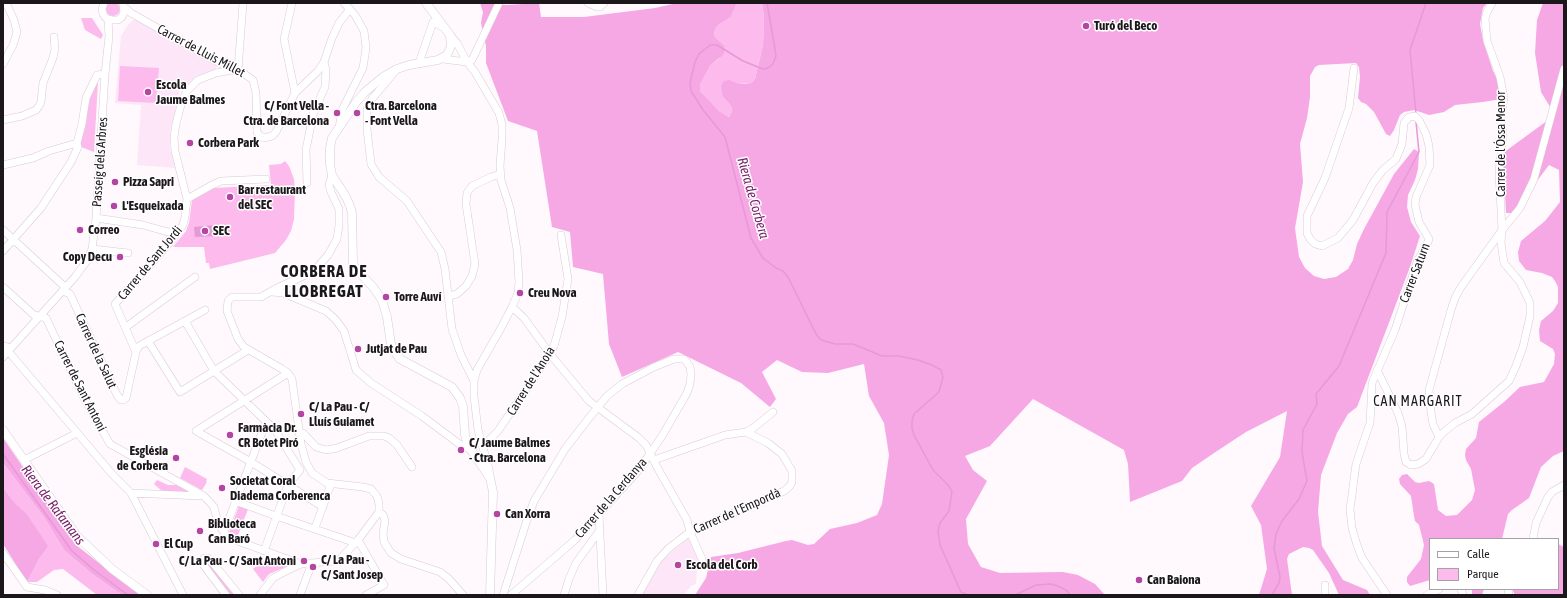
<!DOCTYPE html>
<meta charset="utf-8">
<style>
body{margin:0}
#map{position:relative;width:1567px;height:598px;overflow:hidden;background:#fff8fd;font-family:"Asap Condensed",sans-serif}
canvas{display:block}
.frame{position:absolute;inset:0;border:4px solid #1c171b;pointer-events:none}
.legend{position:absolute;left:1429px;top:538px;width:130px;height:52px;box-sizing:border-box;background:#fff;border:1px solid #a4a2a4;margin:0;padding:5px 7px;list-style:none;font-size:12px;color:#1c171b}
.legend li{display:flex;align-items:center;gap:8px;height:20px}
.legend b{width:20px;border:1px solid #a4a2a4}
</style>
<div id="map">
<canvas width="1567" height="598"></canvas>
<div class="frame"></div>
<ul class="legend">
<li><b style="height:5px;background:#fff"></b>Calle</li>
<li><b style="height:11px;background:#fcbaed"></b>Parque</li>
</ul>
</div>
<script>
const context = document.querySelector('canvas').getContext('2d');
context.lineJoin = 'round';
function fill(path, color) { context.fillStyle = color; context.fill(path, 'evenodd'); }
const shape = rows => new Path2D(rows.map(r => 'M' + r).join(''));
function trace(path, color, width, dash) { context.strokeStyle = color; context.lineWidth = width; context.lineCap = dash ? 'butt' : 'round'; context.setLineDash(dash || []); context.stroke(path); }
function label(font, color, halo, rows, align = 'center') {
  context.font = font + ' "Asap Condensed",sans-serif'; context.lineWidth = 3; context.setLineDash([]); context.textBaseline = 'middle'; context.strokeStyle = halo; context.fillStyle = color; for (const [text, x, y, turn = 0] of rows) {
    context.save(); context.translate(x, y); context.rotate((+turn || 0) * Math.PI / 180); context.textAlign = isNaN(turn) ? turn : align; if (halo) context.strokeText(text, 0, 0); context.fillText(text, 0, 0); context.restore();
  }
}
fill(shape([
 [133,20,136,20,145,25,217,66,216,69,196,76,184,88,180,89,170,134,170,148,175,168,137,165,141,105,115,103,121,36,127,26],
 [687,539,690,540,698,557,696,584,691,586,684,595,642,595,655,569,662,560]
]), '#fde6f7');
fill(shape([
 '106 9a7 7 0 1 1 14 0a7 7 0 1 1-14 0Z',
 [737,3,762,3,764,18,763,45,755,79,751,83,739,84,723,97,731,106,732,111,729,117,719,111,708,99,700,91,700,85,710,66,719,59,724,45,715,37,714,32,717,26,731,17],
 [81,18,92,18,103,35,101,39,85,30],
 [120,66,159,68,156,103,118,101],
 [98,81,94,152,81,147,80,141,85,125,91,93],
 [285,161,289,166,294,179,295,192,294,219,291,231,286,240,275,253,210,269,209,263,206,263,204,247,173,247,186,231,189,223,192,200,214,188,271,185,269,165,281,164],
 [3,463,44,517,64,550,92,574,122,595,97,595,63,569,54,570,37,582,27,582,39,559,47,546,27,514,16,504,3,488],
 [185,467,207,479,206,482,207,482,202,490,180,478],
 [157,480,168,485,177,485,190,492,163,492,154,484],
 [239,506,248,509,237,538,228,535],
 [269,555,290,563,290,565,269,574,263,582,253,569],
 [207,561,236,595,231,595,217,578,207,565]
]), '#fcbaed');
fill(shape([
 [480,3,507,5,539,3,541,17,584,17,655,8,677,3,737,3,731,17,717,26,714,32,715,37,724,45,725,50,723,55,710,66,700,85,700,91,708,99,719,111,729,117,732,111,731,106,723,97,721,86,724,81,729,80,739,84,744,84,751,83,755,79,763,45,764,18,762,3,1487,3,1483,8,1480,24,1483,40,1493,71,1499,83,1501,99,1483,102,1455,105,1444,112,1429,115,1414,110,1404,112,1400,115,1394,130,1390,136,1386,134,1374,112,1366,104,1361,102,1358,98,1360,77,1359,67,1356,63,1319,65,1315,67,1310,76,1310,97,1307,118,1300,144,1303,182,1295,228,1299,257,1305,268,1314,276,1324,279,1336,277,1348,269,1353,260,1357,244,1364,229,1394,174,1414,149,1419,152,1418,169,1415,180,1408,195,1407,207,1411,222,1420,236,1410,267,1357,407,1348,414,1337,433,1321,475,1318,512,1322,546,1343,580,1367,590,1370,595,1339,595,1329,573,1313,550,1309,548,1303,547,1289,554,1287,559,1292,595,1259,595,1267,569,1261,525,1251,506,1280,457,1287,411,1246,432,1217,451,1192,468,1182,481,1130,502,1128,464,1124,450,1033,399,990,446,965,456,973,470,987,481,966,519,968,544,981,567,1000,573,1063,572,1078,575,1095,584,1105,595,695,595,706,578,711,557,738,553,786,541,792,540,808,545,814,544,830,529,857,523,877,515,882,504,889,455,884,423,869,396,864,364,828,373,802,372,777,360,762,372,776,399,770,407,741,383,678,352,622,377,609,344,603,274,573,267,570,232,552,227,537,131,508,121,486,63,486,46,481,23,483,12],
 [1543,3,1564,3,1564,451,1553,456,1541,467,1529,498,1512,510,1508,514,1502,539,1430,539,1430,580,1410,586,1407,582,1407,577,1421,559,1424,545,1419,525,1415,521,1414,516,1411,496,1400,484,1399,479,1402,475,1407,474,1415,482,1419,483,1429,481,1434,484,1438,510,1446,516,1457,515,1472,500,1475,490,1471,469,1466,460,1465,455,1466,449,1476,438,1479,422,1504,402,1520,387,1544,382,1554,364,1555,354,1553,349,1540,341,1539,330,1541,321,1553,311,1558,303,1558,287,1555,281,1552,277,1542,273,1526,270,1519,261,1518,252,1521,241,1545,221,1560,202,1559,170,1549,165,1513,213,1506,213,1503,153,1555,115,1541,92,1535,53,1537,20],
 [3,438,76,545,140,595,122,595,92,574,64,550,44,517,3,463],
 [3,488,16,504,27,514,48,546,39,559,27,582,3,544],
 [1558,544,1564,547,1564,595,1515,595,1512,589,1558,589],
 [1472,589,1484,589,1482,595,1472,595]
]), '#f6a8e5');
fill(shape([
 [215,225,216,236,195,237,194,227]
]), '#e699d6');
trace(shape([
 [767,3,775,49,776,56,773,64,768,68,763,69,743,61,717,45,710,45,699,54,695,62,690,83,691,91,703,110,725,137,751,238,763,258,776,268,783,271,788,277,816,334,821,340,835,344,853,344,882,356,899,356,918,360,932,365,941,370,943,377,939,392,914,414,912,421,912,428,914,435,933,470,949,486,952,492,949,511,940,523,938,531,940,545,961,592,968,595],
 [1416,114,1410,50,1426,3],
 [3,454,72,551,94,570,128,595],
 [1015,595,1036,585,1051,584,1058,586,1066,590,1070,595],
 [1272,595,1279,583,1280,577,1274,548,1276,534,1282,521,1299,499,1307,481,1302,452,1303,430,1317,404,1316,394,1339,366,1386,253,1387,212,1419,152,1416,122]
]), '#e699d6', 1.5);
const minor = shape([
 [104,3,102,9,103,14,106,18,112,20,118,20,122,17,124,12,123,5],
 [292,3,284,39,295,93],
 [588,3,597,7,600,7,604,3],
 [124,7,131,13,232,70,243,73,253,80,256,93,257,132,260,136,264,138,272,136,276,132,295,93,318,71,324,62,332,38,339,23,350,9],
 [450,35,457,43,467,62,475,72,499,113,502,125,502,139,500,166,501,180,510,208,517,250,519,282,518,293,512,307,501,328,477,370,474,381,474,396,478,430,489,469,490,478],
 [443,59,467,62,472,60,499,3],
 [419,63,433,22,445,28],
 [3,64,13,45,17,32,14,20,6,3],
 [1354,68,1349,108,1325,178,1307,216,1307,233,1310,239,1315,244,1322,246,1338,238,1353,220,1373,183,1383,170,1396,159,1402,144,1404,123,1409,117,1415,116,1419,120,1426,134,1429,146,1430,165,1416,197,1415,205,1419,222,1429,239,1428,242,1417,262,1395,330,1372,383,1370,423,1356,464,1352,495,1350,509,1352,528,1357,545,1362,558,1387,595],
 [397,69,372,99,367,109,367,129,371,164,379,177,407,201,441,252,445,269,452,329,461,355,474,381],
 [238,70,243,3],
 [3,120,22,116,36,110,39,106,41,102,43,83,53,58,55,49,54,37],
 [339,128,342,110,363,68,366,48,364,31,355,15,344,3],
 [3,165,33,158,49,151,77,143],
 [307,183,306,150,313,114,325,87,326,70,324,62],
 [187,199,212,185,221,181,266,179],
 [96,218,143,225,168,232,179,231],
 [3,230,65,287],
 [92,249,128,253],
 [3,251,41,208,71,162,78,147,77,143,82,124,86,98,97,75,105,74],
 [3,287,34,315,46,318,84,398,110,444,204,496,214,507,218,524,227,536,232,539,301,564],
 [63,291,70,294,117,395,121,400,123,400,126,398,136,352,139,346,205,310],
 [272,292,283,293,326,311,335,319,344,331,356,370,371,383,422,416,458,443,471,450],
 [449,296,457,294,466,286,472,276,475,264,466,204,467,193,472,186,491,177,500,174],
 [512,307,524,318,550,354,589,401,639,438,646,445,657,467,687,520,690,532,702,559],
 [185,321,214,371,275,430,300,470],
 [126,327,195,277],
 [148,341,180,392,248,350],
 [3,346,11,348],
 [8,351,112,474,131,493,183,595],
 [136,352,115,304,172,240,183,225,185,217,187,199,175,151,174,137,176,124,182,101,187,91,198,80,216,73,232,70],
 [3,357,75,277,86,262,92,249,96,218,105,74,109,36,108,19],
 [1377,370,1398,413,1402,426,1404,454,1406,462,1411,465,1418,464,1426,459,1439,437,1445,431,1455,423,1472,414,1509,381,1516,366,1523,347,1530,316,1530,303,1520,282,1504,263,1501,243,1502,230,1520,208,1534,179,1564,69],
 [288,373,196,431,251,462,323,507],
 [299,433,303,433,316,447,326,450,337,448,369,436,384,436,389,438,397,445,412,467],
 [1439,437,1433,424,1431,412,1429,390,1451,310,1455,298,1461,287,1502,230,1499,172,1503,134,1501,118,1504,98,1500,77,1487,41,1485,19,1487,12,1492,3],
 [482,445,486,443,498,431,550,354,554,346,562,317,568,279,561,235],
 [24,460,77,433],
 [654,460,725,435,746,432,752,429,773,412],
 [131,493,202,496],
 [235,501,276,516,356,543],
 [379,512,383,515,385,521,383,533,384,542,391,553,401,559,440,572,449,579,463,595],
 [599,515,603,595],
 [315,528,331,484],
 [224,532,266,422],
 [1533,539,1536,523,1548,497,1552,492,1564,485],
 [358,540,384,585,366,595],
 [264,551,288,485,300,470],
 [3,553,27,587,45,590,57,595],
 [1325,585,1325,595],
 [1461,589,1463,595],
 [1508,589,1509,595],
 [226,595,202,563,201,561,204,558,208,558,212,562,239,595],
 [260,595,273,578,290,569,301,564,335,561,339,560,358,540,379,512,379,504,377,496,371,489,363,487,327,483,312,473,306,462,301,444,292,379,288,373,282,369,244,347,238,339,227,311,228,301,232,297,261,297,275,289,314,271,328,255,337,239,339,225,339,209,331,192,329,185,332,175],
 [300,595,312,563],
 [503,595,527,520,534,501,565,449,589,418,607,396,622,384,654,367,674,359,684,359,686,361,690,367,691,375,690,384,687,393,662,436,638,471,575,540,511,595],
 [564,595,569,579,576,563,600,530],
 [638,595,657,561,669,548,690,532,784,491,790,486,792,482,792,471,782,454,768,443,746,432],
 [1427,595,1439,589]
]);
const tertiary = shape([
 [426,3,450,35,451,46,447,55,438,60,409,65,397,69,383,77,366,91,357,101,332,138,330,148,330,164,332,175,346,197,350,206,352,213,353,264,358,271,373,287,382,300,387,317,391,344,394,351,400,359,452,387,460,398,463,406,465,435,467,442,471,450,490,478,493,492,490,595],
 [3,430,77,536,112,569,147,595]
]);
trace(minor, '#dacad6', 8);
trace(tertiary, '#dacad6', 9);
trace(minor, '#fff', 7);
trace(tertiary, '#fff', 8);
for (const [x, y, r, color] of [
 [1086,26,4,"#b545a3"],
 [148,92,4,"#b545a3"],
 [337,113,4,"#b545a3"],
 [357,113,4,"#b545a3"],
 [190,143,4,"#b545a3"],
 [115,182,4,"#b545a3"],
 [230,197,4,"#b545a3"],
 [114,206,4,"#b545a3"],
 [80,230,4,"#b545a3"],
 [205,231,4,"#b545a3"],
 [120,257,4,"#b545a3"],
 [520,293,4,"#b545a3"],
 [386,297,4,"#b545a3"],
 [358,349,4,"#b545a3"],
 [301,414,4,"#b545a3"],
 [230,435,4,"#b545a3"],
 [461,450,4,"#b545a3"],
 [176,458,4,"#b545a3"],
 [222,488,4,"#b545a3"],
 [497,514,4,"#b545a3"],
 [200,531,4,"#b545a3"],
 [156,544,4,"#b545a3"],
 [304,561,4,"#b545a3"],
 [678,565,4,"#b545a3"],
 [313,567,4,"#b545a3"],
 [1139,580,4,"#b545a3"]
]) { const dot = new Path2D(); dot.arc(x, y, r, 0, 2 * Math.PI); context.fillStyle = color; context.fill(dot); trace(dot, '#fff', 1.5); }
label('bold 13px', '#1c171b', '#fff', [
 ["Turó del Beco",1094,26],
 ["Escola",156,85],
 ["Jaume Balmes",156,100],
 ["C/ Font Vella -",329,106,"right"],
 ["Ctra. de Barcelona",329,121,"right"],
 ["Ctra. Barcelona",365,106],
 ["- Font Vella",365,121],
 ["Corbera Park",198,143],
 ["Pizza Sapri",123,182],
 ["Bar restaurant",238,190],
 ["del SEC",238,205],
 ["L'Esqueixada",122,206],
 ["Correo",88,230],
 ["SEC",213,231],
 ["Copy Decu",112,257,"right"],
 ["Creu Nova",528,293],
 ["Torre Auví",394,297],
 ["Jutjat de Pau",366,349],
 ["C/ La Pau - C/",309,407],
 ["Lluís Guiamet",309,422],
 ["Farmàcia Dr.",238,428],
 ["CR Botet Piró",238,443],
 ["C/ Jaume Balmes",469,443],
 ["- Ctra. Barcelona",469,458],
 ["Església",168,451,"right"],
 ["de Corbera",168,466,"right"],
 ["Societat Coral",230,481],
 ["Diadema Corberenca",230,496],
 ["Can Xorra",505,514],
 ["Biblioteca",208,524],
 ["Can Baró",208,539],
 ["El Cup",164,544],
 ["C/ La Pau -",321,560],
 ["C/ Sant Josep",321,575],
 ["C/ La Pau - C/ Sant Antoni",296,561,"right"],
 ["Escola del Corb",686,565],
 ["Can Baiona",1147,580]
], 'left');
label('13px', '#1c171b', '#fff', [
 ["Carrer de Lluis Millet",201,51,28],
 ["Carrer de l'Óssa Menor",1501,144,-90],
 ["Passeig dels Arbres",100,162,-86],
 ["Carrer de Sant Jordi",150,263,-50],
 ["Carrer Saturn",1415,273,-69],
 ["Carrer de la Salut",96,351,65],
 ["Carrer de l'Anoia",531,381,-58],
 ["Carrer de Sant Antoni",80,386,63],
 ["Carrer de la Cerdanya",611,498,-49],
 ["Carrer de l'Empordà",737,511,-24]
]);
label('italic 14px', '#781f6a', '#fff', [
 ["Riera de Corbera",753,198,74],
 ["Riera de Rafamans",53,505,53]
]);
context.letterSpacing = '1px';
label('14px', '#1c171b', '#fff', [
 ["CAN MARGARIT",1418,402]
]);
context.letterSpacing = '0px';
context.letterSpacing = '1px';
label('bold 17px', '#1c171b', '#fff', [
 ["CORBERA DE",324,272],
 ["LLOBREGAT",324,292]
]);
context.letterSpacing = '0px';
</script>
